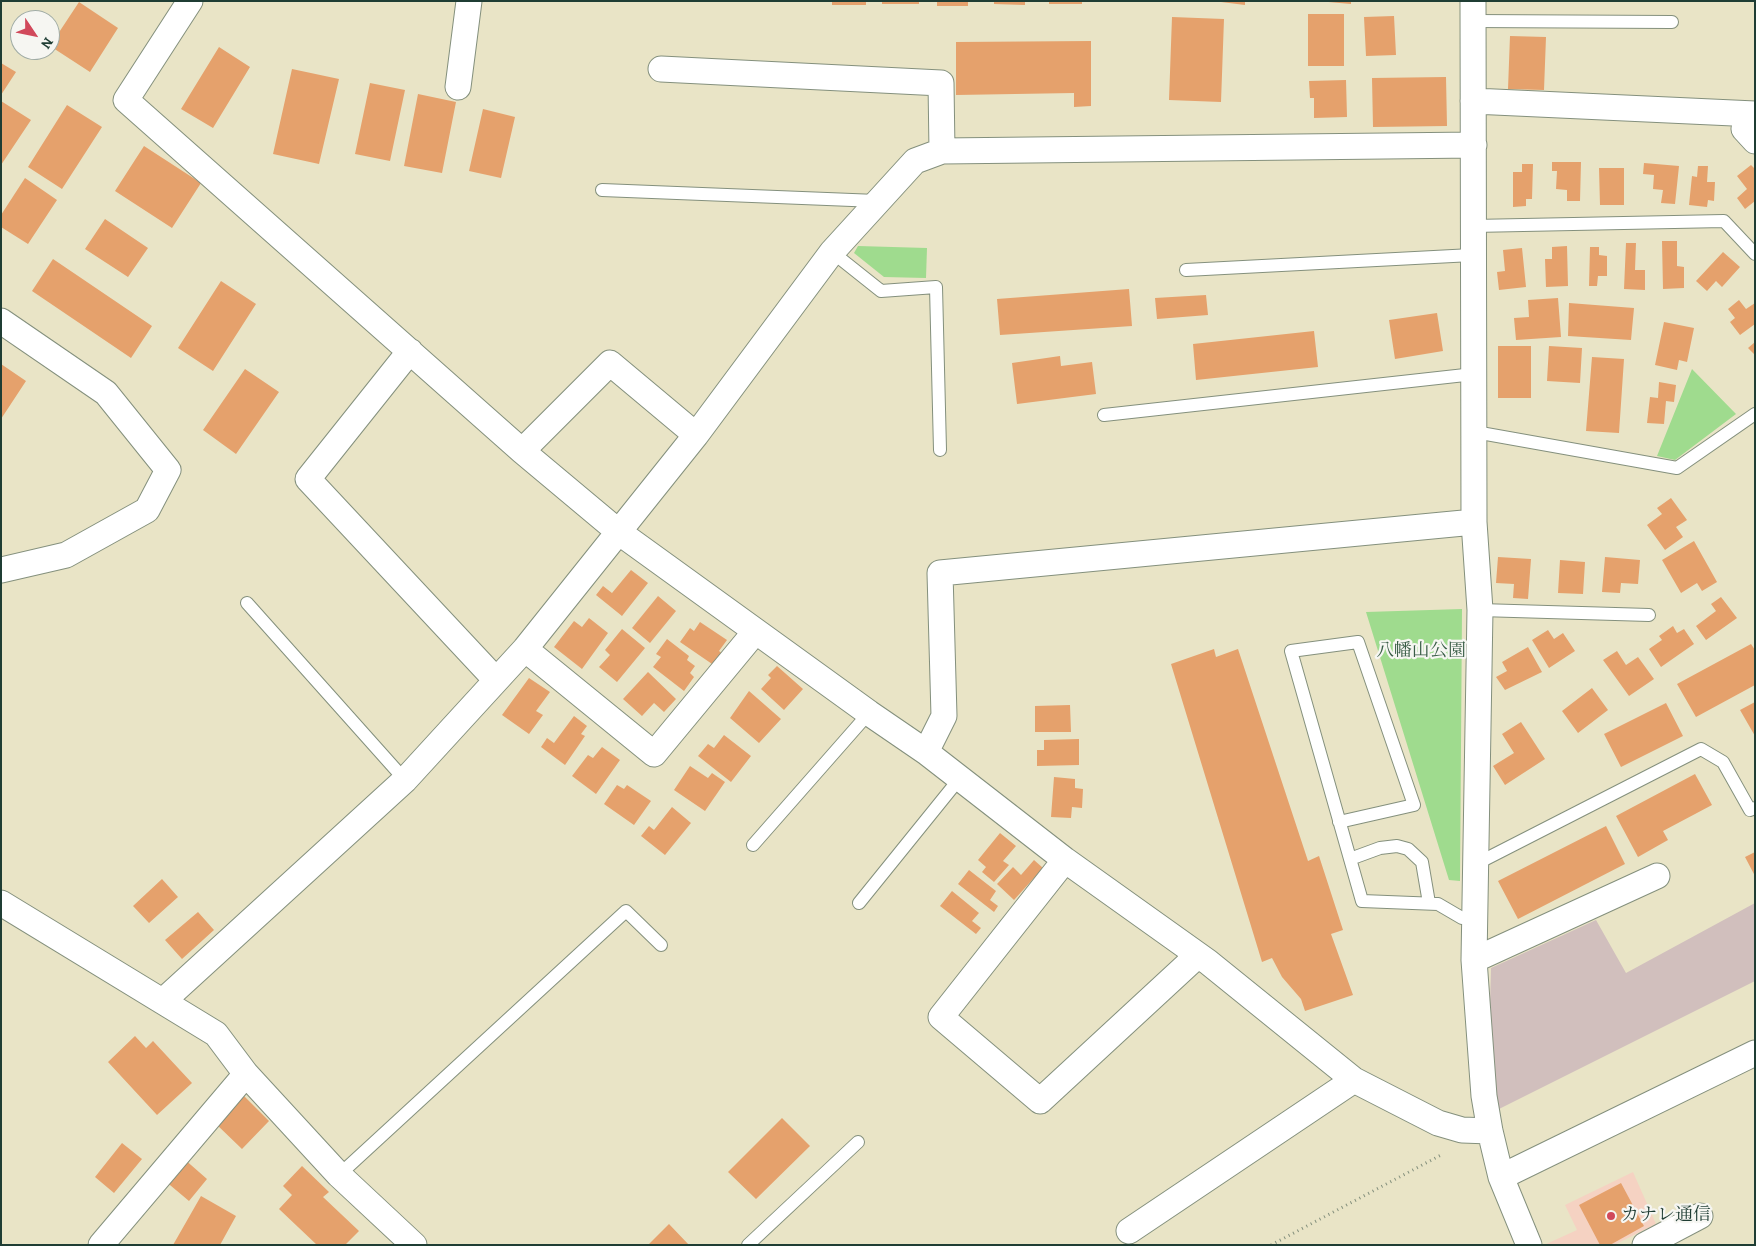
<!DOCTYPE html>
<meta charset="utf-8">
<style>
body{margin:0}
#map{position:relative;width:1756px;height:1246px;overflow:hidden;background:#e9e4c6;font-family:Alegreya,serif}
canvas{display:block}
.frame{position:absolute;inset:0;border:2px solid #1f3d34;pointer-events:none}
.north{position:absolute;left:10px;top:10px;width:50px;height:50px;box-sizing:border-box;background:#f6f6f2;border:1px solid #a0aca6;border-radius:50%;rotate:124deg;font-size:14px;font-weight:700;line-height:20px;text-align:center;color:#1f3d34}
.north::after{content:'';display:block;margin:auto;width:18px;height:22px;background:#d1495b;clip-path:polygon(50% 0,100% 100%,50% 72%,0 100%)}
</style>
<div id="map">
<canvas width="1756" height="1246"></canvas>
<div class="frame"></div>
<div class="north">N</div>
</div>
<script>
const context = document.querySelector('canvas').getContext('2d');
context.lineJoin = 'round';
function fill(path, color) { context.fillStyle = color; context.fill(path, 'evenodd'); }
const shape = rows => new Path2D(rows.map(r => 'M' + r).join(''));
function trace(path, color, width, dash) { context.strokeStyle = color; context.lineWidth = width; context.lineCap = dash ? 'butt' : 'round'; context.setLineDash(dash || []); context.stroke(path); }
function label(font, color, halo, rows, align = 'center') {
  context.font = font + ' Alegreya,"Noto Serif JP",serif'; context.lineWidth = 4.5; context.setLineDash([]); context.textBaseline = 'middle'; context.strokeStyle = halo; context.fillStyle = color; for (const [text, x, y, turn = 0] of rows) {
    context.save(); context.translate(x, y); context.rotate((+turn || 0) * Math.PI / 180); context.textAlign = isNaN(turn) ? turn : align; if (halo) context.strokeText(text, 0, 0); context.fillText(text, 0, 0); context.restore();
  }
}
fill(shape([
 [1633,1172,1656,1224,1614,1245,1544,1245,1577,1230,1565,1205]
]), '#f5d2c2');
fill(shape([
 [1755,903,1755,981,1497,1110,1489,1040,1491,968,1596,920,1626,973]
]), '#d1bfbd');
fill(shape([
 [858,246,927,248,926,278,884,277,854,253],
 [1692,369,1736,414,1675,460,1657,456],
 [1462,609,1460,881,1449,880,1366,612]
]), '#9fdb8e');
fill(shape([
 [832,1,866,1,866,5,832,5],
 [882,1,919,1,919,4,882,4],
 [937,1,968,1,968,6,937,6],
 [994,1,1025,1,1025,5,994,4],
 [1049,1,1082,1,1082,4,1049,4],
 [1213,1,1245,1,1245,5],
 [1317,1,1351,1,1351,4],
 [79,2,118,28,90,72,50,46],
 [1308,14,1344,14,1344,66,1308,66],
 [1394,16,1396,55,1366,56,1364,17],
 [1172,17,1224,19,1221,102,1169,100],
 [1510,36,1546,37,1544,90,1508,89],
 [1091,41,1091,106,1074,107,1074,93,956,95,956,42],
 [219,47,250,67,213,128,181,109],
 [1,63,16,72,1,95],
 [292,69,339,79,319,164,273,154],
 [1446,77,1447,126,1373,127,1372,78],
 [1346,80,1347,117,1314,118,1314,98,1310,98,1309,81],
 [370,83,405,90,390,161,355,154],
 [418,94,456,102,442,173,404,166],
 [1,101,31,120,1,165],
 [67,105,102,127,62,189,28,167],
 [483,109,515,117,501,178,469,171],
 [144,146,201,183,172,228,115,191],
 [1552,162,1581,162,1580,201,1567,201,1567,190,1556,189,1557,171,1552,171],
 [1644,163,1679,166,1675,204,1661,203,1663,190,1653,189,1654,175,1643,174],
 [1522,164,1533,164,1532,199,1526,199,1526,206,1513,207,1513,172,1522,172],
 [1751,165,1755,169,1755,201,1745,209,1737,198,1747,189,1737,176],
 [1698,166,1708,166,1707,182,1715,182,1714,201,1708,200,1707,207,1689,205,1692,176,1697,177],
 [1599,168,1624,168,1624,205,1600,205],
 [25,178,57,200,28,244,1,227,1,215],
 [105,219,148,248,128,277,85,249],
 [1662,241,1677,241,1677,266,1684,267,1684,288,1663,289],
 [1626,243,1636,243,1635,270,1645,270,1645,290,1624,289],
 [1567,246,1568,286,1546,287,1545,259,1552,259,1552,247],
 [1590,247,1599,247,1599,255,1607,256,1607,276,1598,276,1597,286,1589,286],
 [1522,248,1526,287,1499,290,1497,272,1505,271,1503,250],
 [1723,252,1740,267,1722,287,1716,281,1707,291,1696,281],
 [53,259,152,326,131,358,32,291],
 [221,281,256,304,213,371,178,348],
 [1129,289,1132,326,1000,335,997,299],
 [1206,295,1208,315,1157,319,1155,298],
 [1558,298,1561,337,1516,340,1514,318,1529,317,1528,300],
 [1739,300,1746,309,1755,303,1755,324,1740,335,1730,322,1735,318,1728,309],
 [1569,303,1634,308,1631,340,1568,336],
 [1437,313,1443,351,1395,359,1389,320],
 [1664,322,1694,328,1687,362,1679,360,1677,370,1655,365],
 [1314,331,1318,367,1196,380,1193,344],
 [1755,342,1755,355,1748,348],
 [1498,346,1531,346,1531,398,1498,398],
 [1549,346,1582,348,1580,383,1547,381],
 [1060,356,1061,366,1092,362,1096,394,1017,404,1012,363],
 [1592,357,1624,359,1619,433,1586,431],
 [1,364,26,381,1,419],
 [245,369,279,392,236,454,203,430],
 [1659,382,1676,385,1674,402,1666,401,1664,424,1647,423,1650,397,1658,398],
 [1671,498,1687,520,1676,527,1683,537,1665,550,1647,525,1662,514,1657,508],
 [1694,541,1717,582,1702,591,1697,583,1681,593,1662,560],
 [1498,557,1531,559,1528,599,1513,598,1514,584,1496,583],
 [1605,557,1640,560,1638,584,1621,583,1620,593,1602,592],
 [1560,560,1585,562,1583,594,1558,593],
 [631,570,648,583,622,616,596,595,603,586,612,593],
 [658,596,676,611,650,643,632,628],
 [1721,597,1737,618,1706,640,1696,626,1716,611,1711,604],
 [589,618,608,633,582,669,554,647,574,621,582,627],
 [700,622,727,640,719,651,723,654,715,666,680,642,690,628,694,631],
 [1673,626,1677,633,1684,629,1694,644,1661,667,1649,649,1662,640,1659,636],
 [622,629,645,648,617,682,599,667,610,655,605,650],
 [1548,630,1554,639,1563,633,1575,651,1549,668,1532,640],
 [667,639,689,656,687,660,695,666,690,673,694,677,684,691,653,667,661,657,656,654],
 [1751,644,1755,650,1755,685,1696,717,1677,684],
 [1528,647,1542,672,1505,690,1496,677,1507,671,1502,662],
 [1214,649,1216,657,1238,649,1308,861,1319,856,1343,930,1331,934,1353,995,1305,1011,1301,999,1282,977,1272,958,1262,962,1171,664],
 [1617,651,1626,665,1638,657,1654,679,1629,696,1603,660],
 [777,666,803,689,784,710,761,689,771,678,768,675],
 [648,672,676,699,664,712,654,703,642,716,623,699],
 [529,678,550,692,536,711,543,715,529,734,502,715],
 [1592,688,1608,710,1578,733,1562,711],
 [749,691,781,719,759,743,730,718],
 [1755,702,1755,736,1740,710],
 [1666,703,1683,736,1621,767,1604,734],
 [1070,705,1071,732,1035,732,1035,706],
 [574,716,587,726,581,734,585,736,565,765,541,747,547,738,554,743],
 [1521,722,1545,759,1505,785,1493,766,1514,753,1502,734],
 [724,735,751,756,731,782,698,756,708,744,714,748],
 [1079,739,1079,765,1037,766,1037,750,1044,750,1044,740],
 [602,747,620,760,596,794,572,776,588,755,593,758],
 [690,766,708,778,712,773,725,782,705,811,674,790],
 [1695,774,1712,805,1663,831,1668,840,1638,857,1616,816],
 [1054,777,1075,779,1075,788,1083,789,1082,808,1072,807,1071,818,1051,817],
 [617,785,624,789,627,785,651,801,634,825,604,804],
 [672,807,691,823,665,855,641,836,649,826,654,830],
 [1606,826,1625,864,1518,919,1498,881],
 [1000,833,1016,846,1003,861,1009,865,994,882,982,872,986,867,978,860],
 [1755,852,1755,876,1745,857],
 [1034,860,1043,868,1014,900,997,884,1013,867,1021,875],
 [969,870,996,891,990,900,998,906,994,912,958,884],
 [162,879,178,897,149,923,133,906],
 [952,891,979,913,972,921,981,928,976,934,940,906],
 [198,912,214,930,182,959,165,940],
 [135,1036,146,1048,153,1041,192,1083,157,1115,108,1062],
 [242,1094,269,1121,242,1149,215,1123],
 [782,1118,810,1146,756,1199,728,1172],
 [122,1143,142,1159,114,1193,95,1177],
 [183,1158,207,1179,189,1201,164,1180],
 [302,1166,329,1192,323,1197,359,1231,345,1245,317,1245,279,1209,292,1195,283,1186],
 [1621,1183,1644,1226,1610,1245,1600,1245,1579,1205],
 [201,1196,236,1216,220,1245,173,1245],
 [669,1224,689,1245,648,1245]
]), '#e5a16c');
const lane = shape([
 [1472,21,1672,22],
 [602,190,877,201],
 [1473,226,1724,221,1755,254],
 [832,252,881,291,936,287,940,450],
 [1186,270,1472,255],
 [1104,415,1474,374],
 [1475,432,1677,468,1755,414],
 [247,603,405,780],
 [1480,610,1649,615],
 [1339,822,1414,805,1358,642,1291,651,1362,901,1438,904,1462,918,1474,917],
 [753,845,869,713],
 [1350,859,1380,848,1397,846,1408,849,1422,862,1429,903],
 [1474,865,1701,749,1723,762,1750,810,1755,808],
 [859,903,960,778],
 [339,1175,626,911,661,945],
 [748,1245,858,1142]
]);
const street = shape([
 [190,1,126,100,522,451,620,533,869,713,926,752],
 [1473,1,1474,522,1480,610,1474,960,1484,1096,1490,1131,1501,1177,1529,1245],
 [661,69,941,83,942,151],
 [458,87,469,1],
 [1473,101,1755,114],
 [1755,121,1744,129,1755,141],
 [1,321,106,393,168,470,147,510,66,555,1,570],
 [410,351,308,479,496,680],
 [522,451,610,363,696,435],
 [1474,522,940,573,944,716,926,752,1065,860,1208,962,1354,1080,1438,1123,1462,1130,1490,1131],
 [525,649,654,754,755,632],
 [1065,860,941,1017,1040,1101,1198,955],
 [1,903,216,1034,246,1074,339,1175,414,1245],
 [1474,960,1657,876],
 [163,1001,405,780,525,649,696,435,832,252,915,161,942,151,1474,145],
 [1501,1177,1755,1053],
 [1129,1231,1354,1080],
 [101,1245,246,1074],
 [1645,1245,1700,1216]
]);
trace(lane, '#84907d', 14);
trace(street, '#84907d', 27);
trace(shape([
 [1271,1245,1443,1154]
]), '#84907d', 3, [1, 4]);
trace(lane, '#fff', 12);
trace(street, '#fff', 25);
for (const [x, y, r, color] of [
 [1611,1216,5,"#d1495b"]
]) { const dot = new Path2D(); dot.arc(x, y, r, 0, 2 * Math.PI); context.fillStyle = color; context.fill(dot); trace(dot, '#f6f6f2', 2); }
label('18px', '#395d46', '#f6f6f2', [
 ["八幡山公園",1421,652]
]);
label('18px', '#1f3d34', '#f6f6f2', [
 ["カナレ通信",1621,1216]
], 'left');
</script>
